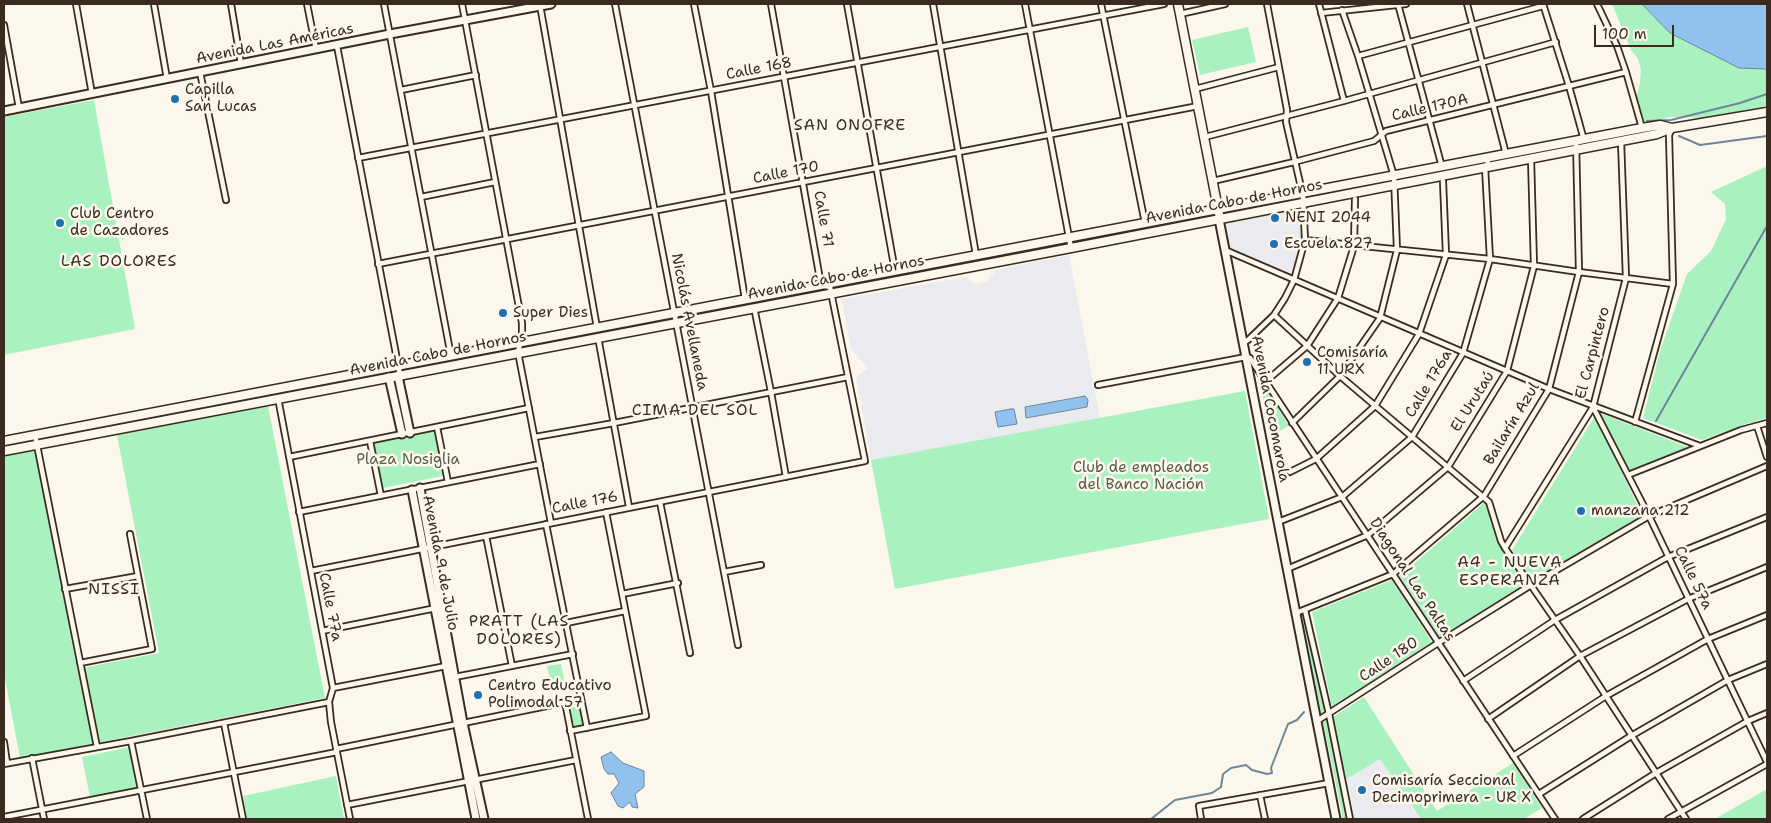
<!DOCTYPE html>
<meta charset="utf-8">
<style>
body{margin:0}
#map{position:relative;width:1771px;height:823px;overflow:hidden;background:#fbf7ec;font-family:"Shantell Sans",sans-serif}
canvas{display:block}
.frame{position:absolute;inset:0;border:5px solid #3b2a1e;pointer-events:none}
.scale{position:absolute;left:1594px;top:25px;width:80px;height:22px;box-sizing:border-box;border:2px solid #3b2a1e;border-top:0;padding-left:6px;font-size:15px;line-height:18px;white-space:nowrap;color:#3b2a1e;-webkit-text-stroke:4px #fbf7ec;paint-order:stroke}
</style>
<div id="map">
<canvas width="1771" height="823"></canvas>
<div class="frame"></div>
<div class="scale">100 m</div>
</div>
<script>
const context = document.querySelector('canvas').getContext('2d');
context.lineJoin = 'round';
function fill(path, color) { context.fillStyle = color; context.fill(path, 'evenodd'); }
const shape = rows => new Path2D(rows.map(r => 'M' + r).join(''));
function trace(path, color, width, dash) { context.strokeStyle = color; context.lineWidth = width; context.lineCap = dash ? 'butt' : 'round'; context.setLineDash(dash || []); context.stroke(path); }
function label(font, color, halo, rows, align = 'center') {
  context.font = font + ' "Shantell Sans",sans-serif'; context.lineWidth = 5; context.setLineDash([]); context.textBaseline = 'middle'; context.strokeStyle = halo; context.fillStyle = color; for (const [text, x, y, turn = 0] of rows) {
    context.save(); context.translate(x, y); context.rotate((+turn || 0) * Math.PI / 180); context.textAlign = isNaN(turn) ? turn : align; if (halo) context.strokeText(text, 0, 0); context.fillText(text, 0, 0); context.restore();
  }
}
fill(shape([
 [1303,207,1303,241,1294,280,1229,251,1225,221],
 [1069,255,1100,418,871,460,856,377,868,368,851,350,842,299,966,277,974,284,980,283,987,281,996,270],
 [1380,759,1420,819,1353,819,1345,780]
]), '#e9ebef');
fill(shape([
 [1612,4,1642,4,1670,33,1739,68,1767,68,1767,106,1704,118,1671,117,1645,124,1636,98,1640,83,1641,69,1638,59,1631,50],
 [1248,27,1256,62,1200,75,1192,40],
 [94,100,135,329,4,355,4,117],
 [1767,166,1767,418,1746,424,1702,440,1643,418,1660,351,1687,274,1711,251,1726,219,1725,204,1711,192],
 [1262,382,1289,426,1272,435,1260,383],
 [1245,391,1269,519,895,589,871,460],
 [268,406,325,698,20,758,4,673,4,456,35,450,77,669,159,653,117,435],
 [1600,413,1690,448,1628,472],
 [1595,416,1643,517,1532,579,1512,550],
 [434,431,443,476,383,488,374,443],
 [1486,501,1504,552,1526,583,1440,638,1400,576],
 [1392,580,1432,642,1332,707,1312,612],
 [1307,623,1347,819,1343,819,1303,624],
 [561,664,566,688,553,691,547,666],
 [1364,697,1437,811,1513,763,1542,808,1524,819,1421,819,1380,759,1345,780,1333,717],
 [580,703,585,726,572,729,567,705],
 [130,747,138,788,90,797,82,757],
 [336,776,344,819,247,819,243,796],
 [1767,789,1767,819,1715,819]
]), '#a9f1bf');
const water = shape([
 [1642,4,1767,4,1767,69,1739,68,1670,33,1642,4],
 [1085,396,1088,400,1087,407,1026,418,1025,407,1085,396],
 [1011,409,1014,409,1017,424,998,427,995,412,1011,409],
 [611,752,623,763,644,771,644,787,635,794,638,808,632,807,630,802,623,808,618,806,611,793,619,783,614,774,608,774,604,769,601,757,611,752]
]);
fill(water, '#91c2ed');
trace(water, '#6f859a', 1);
trace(shape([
 [1647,121,1671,120,1740,103,1767,94],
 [1679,136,1700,145,1767,136],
 [1656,421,1767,226],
 [1151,819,1175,800,1212,793,1221,787,1223,774,1231,768,1246,765,1252,770,1267,774,1272,773,1271,768,1288,724,1297,720,1304,712]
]), '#6f859a', 2);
const minor = shape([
 [76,4,92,94],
 [154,4,167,79],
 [231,4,241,64],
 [307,4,316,49],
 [384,4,451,356],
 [462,4,522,323,522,335,518,352,551,523],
 [615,4,738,645],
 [694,4,711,91,745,299],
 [847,4,895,271],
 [933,4,976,255],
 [1025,4,1071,248],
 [1101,4,1145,223],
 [1319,4,1344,101],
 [1398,4,1442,167],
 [1467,4,1506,154],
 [1543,4,1569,86,1584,140],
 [1597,4,1617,46,1626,72,1642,128],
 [540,5,597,328],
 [1321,13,1406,4],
 [1180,14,1225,4],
 [4,25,19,108],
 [337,46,400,375],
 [1358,56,1543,6],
 [200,72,226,200],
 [1195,89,1279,67],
 [401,90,476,75],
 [1205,137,1344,101,1556,42],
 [358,158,1164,4],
 [1213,181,1294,162,1374,141,1386,131,1626,72],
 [421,197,495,182],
 [1305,240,1490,259,1579,272,1673,284],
 [1225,250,1549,389,1700,446],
 [378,264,1198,106],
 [754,307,771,392,786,477],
 [1274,315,1340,376,1489,502,1501,541,1505,548,1580,656,1686,819],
 [598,337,629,507],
 [1243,343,1248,340,1274,315,1285,298,1294,280,1305,240,1303,196,1286,122,1287,110,1267,4],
 [1265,382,1307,346,1338,298,1354,246,1355,199],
 [1098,385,1246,357,1250,358,1555,819],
 [278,398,333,688,329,702,331,722,350,819],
 [1593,407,1649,516,1767,762],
 [1635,422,1673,284,1669,135,1672,129],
 [1292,423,1340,376,1380,318,1397,250,1394,176,1358,56,1342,10],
 [1757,426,1767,457],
 [437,427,448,482],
 [35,435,97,747],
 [535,437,614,423,848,377],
 [370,441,381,496],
 [289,457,529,408],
 [1290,472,1316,459,1375,406,1419,334,1446,255,1443,181],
 [1628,475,1741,430,1767,423],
 [660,502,690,653],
 [299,512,540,464],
 [1278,522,1342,497,1412,437,1463,353,1490,259,1485,167,1488,164,1487,158],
 [546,524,587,728],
 [486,536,512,666],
 [1505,548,1593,407,1626,278,1621,141],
 [1287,569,1368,535,1448,467,1507,371,1534,266,1531,158],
 [311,571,865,461,830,287,821,285,771,4],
 [724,572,761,565],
 [65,589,138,576],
 [622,594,678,583],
 [1305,610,1329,714,1350,819],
 [1296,613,1393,574,1484,496,1549,389,1579,272,1576,141],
 [566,623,625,611],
 [322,631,436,608],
 [80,663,152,649,130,534],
 [455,677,573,654],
 [1463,681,1555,620,1668,557,1767,517],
 [333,688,446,666],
 [565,702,588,819],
 [1488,719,1580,656,1688,599,1767,567],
 [1317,721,1438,643,1531,585,1649,516,1767,466],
 [224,723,243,819],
 [570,731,646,716,606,512],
 [131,741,147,819],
 [4,742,7,763],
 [336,749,581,699],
 [1513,756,1606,696,1708,639,1767,615],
 [32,758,44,819],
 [4,764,131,741,329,702],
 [1539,794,1631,736,1728,680,1767,664],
 [1260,795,1265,819],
 [347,805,576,760],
 [4,817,337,752],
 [1201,819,1199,806,1329,783],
 [1583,819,1656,773,1748,721,1767,713],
 [1668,819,1767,764]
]);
const secondary = shape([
 [4,111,390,34,551,4],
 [1219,219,1336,819],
 [398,376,410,433],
 [389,377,402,434],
 [420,488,463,723,484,819],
 [412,490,476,819]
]);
const primary = shape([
 [1178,4,1219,214],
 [4,441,1642,128,1660,125,1672,128],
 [4,451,1071,248,1657,134,1672,128,1767,112]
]);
trace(minor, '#3b2a1e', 8);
trace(secondary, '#3b2a1e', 11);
trace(primary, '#3b2a1e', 11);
trace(minor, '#fbf7ec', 4.5);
trace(secondary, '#fbf7ec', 7);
trace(primary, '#fbf7ec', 8);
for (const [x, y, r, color] of [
 [175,99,5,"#1f6fb2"],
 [1275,218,5,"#1f6fb2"],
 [60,223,5,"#1f6fb2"],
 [1274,244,5,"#1f6fb2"],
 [503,313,5,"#1f6fb2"],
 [1307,362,5,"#1f6fb2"],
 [1581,511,5,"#1f6fb2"],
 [478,695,5,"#1f6fb2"],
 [1362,790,5,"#1f6fb2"]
]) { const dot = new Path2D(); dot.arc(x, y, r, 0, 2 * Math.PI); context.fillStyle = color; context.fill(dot); trace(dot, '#fbf7ec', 2); }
label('15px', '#3b2a1e', '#fbf7ec', [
 ["Avenida Las Américas",275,44,-11],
 ["Calle 168",759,69,-11],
 ["Calle 170A",1430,108,-13],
 ["Calle 170",786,173,-11],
 ["Avenida Cabo de Hornos",1234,202,-11],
 ["Calle 71",823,219,80],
 ["Avenida Cabo de Hornos",836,278,-11],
 ["Nicolás Avellaneda",689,322,79],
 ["El Carpintero",1593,353,-75],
 ["Avenida Cabo de Hornos",438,354,-11],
 ["Calle 176a",1429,384,-59],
 ["El Urutaú",1473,402,-58],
 ["Avenida Cocomarola",1270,409,79],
 ["Bailarín Azul",1512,424,-59],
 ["Calle 176",585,503,-11],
 ["Avenida 9 de Julio",440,563,79],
 ["Calle 57a",1693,578,64],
 ["Diagonal Las Paltas",1412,580,57],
 ["Calle 77a",330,607,79],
 ["Calle 180",1389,660,-34]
]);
label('15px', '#3b2a1e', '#fbf7ec', [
 ["Capilla",185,90],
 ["San Lucas",185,107],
 ["Club Centro",70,214],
 ["de Cazadores",70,231],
 ["NENI 2044",1285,218],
 ["Escuela 827",1284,244],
 ["Super Dies",513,313],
 ["Comisaría",1317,353],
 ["11 URX",1317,370],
 ["manzana 212",1591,511],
 ["Centro Educativo",488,686],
 ["Polimodal 57",488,703],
 ["Comisaría Seccional",1372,781],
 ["Decimoprimera - UR X",1372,798]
], 'left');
label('15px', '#565c46', '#fbf7ec', [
 ["Plaza Nosiglia",408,460],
 ["Club de empleados",1141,468],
 ["del Banco Nación",1141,485]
]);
context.letterSpacing = '1px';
label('16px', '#3b2a1e', '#fbf7ec', [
 ["SAN ONOFRE",850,126],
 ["LAS DOLORES",119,262],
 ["CIMA DEL SOL",695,411],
 ["A4 - NUEVA",1510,563],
 ["ESPERANZA",1510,581],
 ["NISSI",114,590],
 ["PRATT (LAS",519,622],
 ["DOLORES)",519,640]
]);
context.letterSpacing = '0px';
</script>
